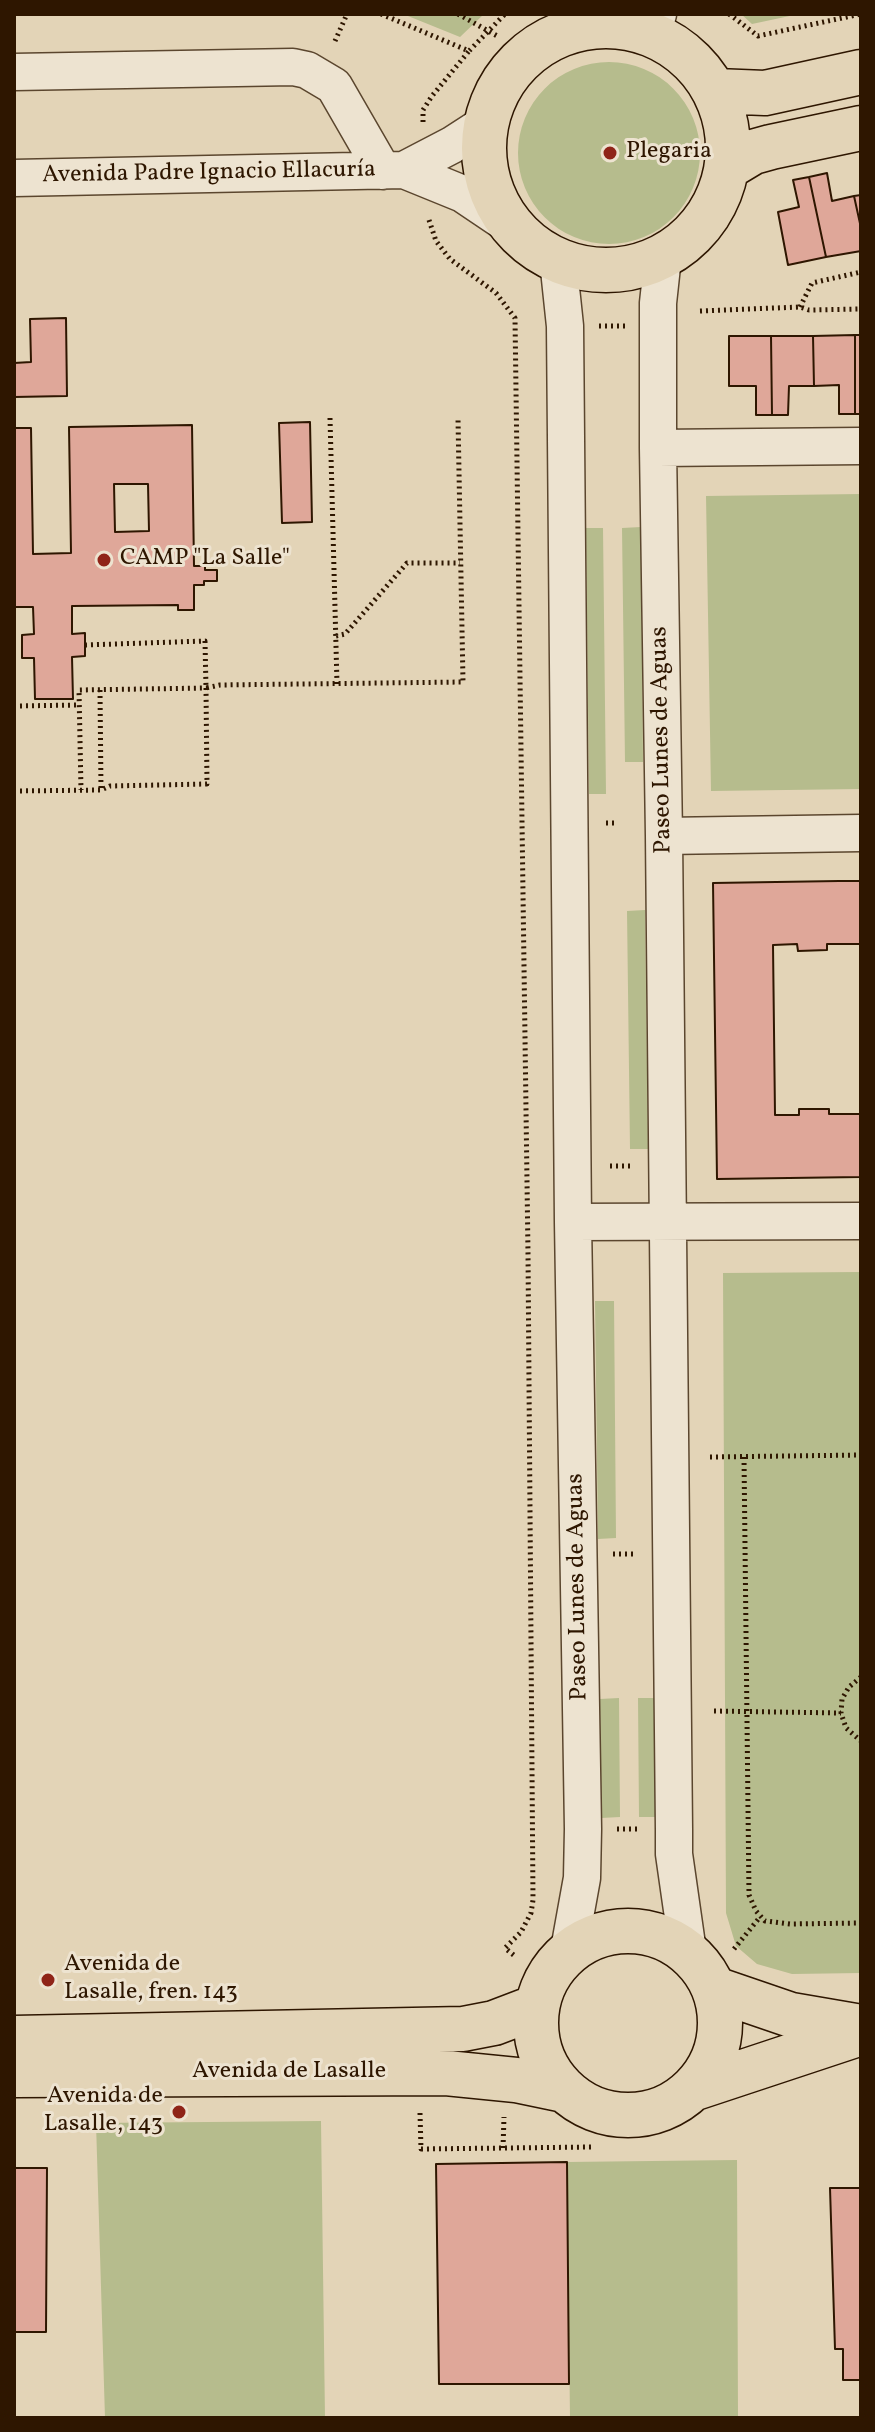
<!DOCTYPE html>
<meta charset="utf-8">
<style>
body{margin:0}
#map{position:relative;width:875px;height:2432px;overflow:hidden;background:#e3d4b7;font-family:Vollkorn,serif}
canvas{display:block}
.frame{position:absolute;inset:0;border:16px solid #2e1600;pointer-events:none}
</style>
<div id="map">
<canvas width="875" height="2432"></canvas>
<div class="frame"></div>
</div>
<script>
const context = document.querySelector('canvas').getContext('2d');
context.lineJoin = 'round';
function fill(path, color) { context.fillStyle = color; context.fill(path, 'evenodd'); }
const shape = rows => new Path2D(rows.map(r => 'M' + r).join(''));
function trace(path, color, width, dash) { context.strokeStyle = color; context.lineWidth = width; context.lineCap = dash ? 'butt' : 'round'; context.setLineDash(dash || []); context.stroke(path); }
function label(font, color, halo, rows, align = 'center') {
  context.font = font + ' Vollkorn,serif'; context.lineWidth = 6; context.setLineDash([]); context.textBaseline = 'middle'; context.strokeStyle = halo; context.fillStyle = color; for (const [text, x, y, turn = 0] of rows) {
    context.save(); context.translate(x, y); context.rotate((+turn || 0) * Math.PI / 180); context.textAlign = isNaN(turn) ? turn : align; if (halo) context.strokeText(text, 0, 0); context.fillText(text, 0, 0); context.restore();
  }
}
fill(shape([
 [403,14,484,14,460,37],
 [741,14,799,14,752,24],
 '518 153a91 91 0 1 1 182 0a91 91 0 1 1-182 0Z',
 [861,494,861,789,711,791,706,496],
 [641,527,643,762,625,762,622,528],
 [586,528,603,528,606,794,589,794],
 [645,910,648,1149,630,1149,627,911],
 [861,1272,861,1973,792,1974,757,1964,736,1946,726,1913,723,1273],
 [595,1301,614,1301,616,1538,598,1539],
 [619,1698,620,1817,601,1818,600,1699],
 [638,1698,654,1698,656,1817,639,1817],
 [321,2121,325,2418,105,2418,96,2123],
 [737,2160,738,2418,570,2418,567,2162]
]), '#b6bc8d');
const building = shape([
 [827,173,832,201,854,196,861,228,861,251,826,257,809,177,827,173],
 [809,177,826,257,788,265,778,212,799,207,793,180,809,177],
 [861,195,861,228,854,196,861,195],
 [66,318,67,396,14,397,14,363,31,362,30,319,66,318],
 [855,335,855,414,839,414,839,385,814,386,813,336,855,335],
 [855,335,861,335,861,414,855,414,855,335],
 [729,336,771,336,772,415,756,415,756,386,729,386,729,336],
 [771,336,813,336,814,386,789,386,788,415,772,415,771,336],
 [310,422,312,522,282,523,279,423,310,422],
 [192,425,194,566,205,566,205,570,217,570,217,581,204,581,204,585,194,585,194,610,178,610,178,605,72,606,72,634,85,633,85,656,72,657,73,699,35,699,34,658,22,658,22,635,34,634,33,607,14,607,14,428,31,428,33,554,71,553,69,427,192,425],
 [114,484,148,484,149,531,115,532,114,484],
 [839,881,861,881,861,944,827,944,827,950,798,951,797,944,773,945,775,1115,799,1115,799,1109,829,1109,829,1114,861,1114,861,1177,717,1179,713,883,839,881],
 [567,2162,569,2384,439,2384,436,2164,567,2162],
 [14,2168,47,2168,46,2332,14,2332,14,2168],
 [830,2188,861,2188,861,2380,843,2380,843,2349,835,2349,830,2188]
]);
fill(building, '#dfa799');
trace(building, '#2e1600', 2);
const minor = shape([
 [652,34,658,14],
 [14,72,293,67,307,70,334,86,383,171],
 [404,170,463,194,512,227],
 [14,178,404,170,452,145,486,123],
 [663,257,658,303,658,448,664,836,674,1829,674,1854,688,1952],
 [558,260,565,326,573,1222,583,1829,582,1878,569,1950],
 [658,448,861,446],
 [664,836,861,833],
 [573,1222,861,1221]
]);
const major = shape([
 '484 148a122 122 0 1 1 244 0a122 122 0 1 1-244 0Z',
 [716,91,765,93,861,72],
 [728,167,753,152,771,147,861,128]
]);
const highway = shape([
 '536 2023a92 92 0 1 1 184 0a92 92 0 1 1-184 0Z',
 [715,1989,791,2015,861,2027],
 [14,2038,463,2029,494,2023,536,2007],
 [14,2075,446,2073,516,2080,564,2090],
 [695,2088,861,2033]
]);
trace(minor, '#5b462e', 39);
trace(major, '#2e1600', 47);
trace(highway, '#2e1600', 47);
trace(shape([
 [381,14,469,51,505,14],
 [458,14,499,37],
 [729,14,758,36,861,14],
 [335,41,347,14],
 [423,122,423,110,432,96,469,51],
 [429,220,436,241,450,259,496,293,515,318,528,1253,533,1900,531,1913,521,1932,505,1948,516,1957],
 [800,307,812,283,861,272],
 [700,311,800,307,809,310,861,309],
 [599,326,625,326],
 [330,418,337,684],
 [336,636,345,634,407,563,460,563],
 [85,645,205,641,206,688,220,685,463,682,458,419],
 [100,690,101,790],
 [14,706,79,705],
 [14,791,101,790,110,786,207,784,206,688,79,690,81,790],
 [606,823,618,823],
 [610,1166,632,1166],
 [710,1457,861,1455],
 [744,1457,749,1895,756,1911,765,1921,790,1924,861,1923],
 [613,1554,635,1554],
 [861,1677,849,1687,842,1699,841,1713,846,1728,861,1741],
 [714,1711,841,1713],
 [617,1829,639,1829],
 [734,1949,760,1917],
 [420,2113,421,2149,591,2147],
 [503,2148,504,2117]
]), '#2e1600', 5, [2, 4]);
trace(minor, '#ede3d0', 36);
trace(major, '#e3d4b7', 44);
trace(highway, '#e3d4b7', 44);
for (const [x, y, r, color] of [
 [610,153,8,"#8f2418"],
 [104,560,8,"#8f2418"],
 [48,1980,8,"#8f2418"],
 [179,2112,8,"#8f2418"]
]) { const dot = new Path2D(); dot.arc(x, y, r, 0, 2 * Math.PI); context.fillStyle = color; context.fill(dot); trace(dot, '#ede3d0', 3); }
label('24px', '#2e1600', '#ede3d0', [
 ["Plegaria",626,153],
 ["CAMP \"La Salle\"",120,560],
 ["Avenida de",64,1966],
 ["Lasalle, fren. 143",64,1994],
 ["Avenida de",163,2098,"right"],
 ["Lasalle, 143",163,2126,"right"]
], 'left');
label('24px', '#2e1600', '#ede3d0', [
 ["Avenida Padre Ignacio Ellacuría",209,174,-1],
 ["Paseo Lunes de Aguas",663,740,-91],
 ["Paseo Lunes de Aguas",579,1587,-91],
 ["Avenida de Lasalle",289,2073]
]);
</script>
